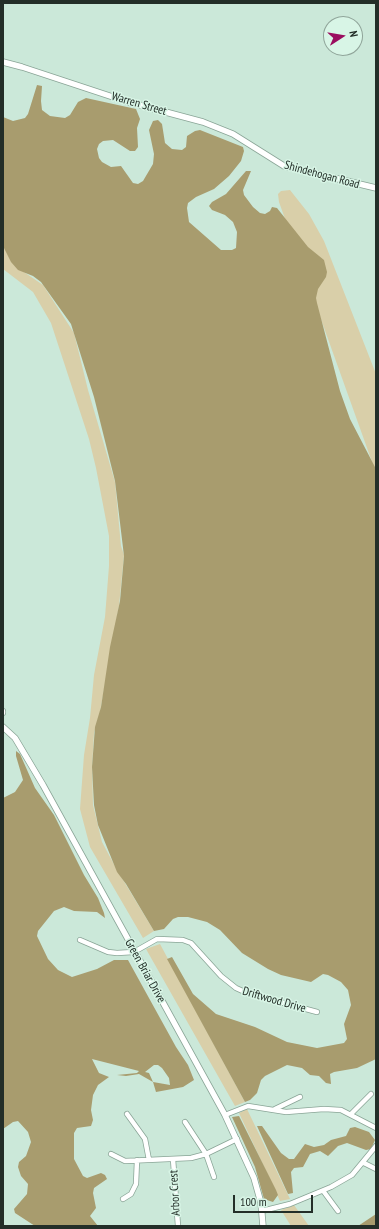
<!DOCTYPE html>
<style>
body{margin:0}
#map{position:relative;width:379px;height:1229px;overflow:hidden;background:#cbe8d9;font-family:"PT Sans Narrow",sans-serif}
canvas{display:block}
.frame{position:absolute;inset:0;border:4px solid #232e28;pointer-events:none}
.north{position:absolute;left:323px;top:16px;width:40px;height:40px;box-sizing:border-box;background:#d8f5e6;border:1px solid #90a59a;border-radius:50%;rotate:78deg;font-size:11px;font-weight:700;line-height:16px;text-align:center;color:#232e28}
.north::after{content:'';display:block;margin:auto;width:14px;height:18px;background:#9a0d5f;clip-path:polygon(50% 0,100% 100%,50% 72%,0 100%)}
.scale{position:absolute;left:233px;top:1195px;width:80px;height:18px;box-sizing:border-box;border:2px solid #232e28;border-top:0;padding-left:5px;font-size:12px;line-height:14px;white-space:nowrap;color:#232e28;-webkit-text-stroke:3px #d8f5e6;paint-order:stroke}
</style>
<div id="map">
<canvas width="379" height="1229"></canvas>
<div class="frame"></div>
<div class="north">N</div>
<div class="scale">100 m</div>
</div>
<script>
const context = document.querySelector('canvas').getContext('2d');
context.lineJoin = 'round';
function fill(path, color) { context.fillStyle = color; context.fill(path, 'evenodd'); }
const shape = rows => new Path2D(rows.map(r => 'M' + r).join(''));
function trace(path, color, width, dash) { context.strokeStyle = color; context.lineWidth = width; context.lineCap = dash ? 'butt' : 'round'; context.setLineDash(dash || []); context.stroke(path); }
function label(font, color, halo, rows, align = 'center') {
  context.font = font + ' "PT Sans Narrow",sans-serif'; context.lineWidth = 3; context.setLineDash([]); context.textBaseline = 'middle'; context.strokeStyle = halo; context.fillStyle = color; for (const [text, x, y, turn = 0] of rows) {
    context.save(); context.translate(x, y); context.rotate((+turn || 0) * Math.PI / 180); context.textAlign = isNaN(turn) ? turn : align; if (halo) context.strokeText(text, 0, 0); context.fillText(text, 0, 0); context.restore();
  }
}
fill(shape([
 [290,190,309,214,324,241,376,374,376,473,279,202,278,194,281,191],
 [3,246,18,268,43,285,74,333,88,390,115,482,121,546,124,555,119,606,100,712,94,733,92,768,93,805,102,842,117,870,154,931,143,938,90,847,80,809,84,755,90,718,94,675,105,617,109,566,109,536,96,468,89,439,51,323,33,292,3,269],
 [160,944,245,1102,235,1106,146,949],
 [247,1109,290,1199,280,1201,239,1113],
 [294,1205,309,1226,291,1226,281,1210]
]), '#d9cfa9');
fill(shape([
 [37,85,42,86,41,101,42,110,50,116,65,118,70,115,78,102,86,98,136,109,140,119,137,128,138,147,135,151,130,151,113,140,103,141,99,144,97,149,99,158,102,162,111,167,121,166,133,183,138,184,143,181,153,164,154,154,149,130,153,121,158,120,162,124,165,143,172,149,182,150,186,147,187,136,195,131,200,130,243,147,244,151,241,161,229,176,214,189,196,197,188,203,187,208,189,222,221,250,232,250,236,248,237,232,233,222,225,215,212,210,209,206,212,202,226,194,246,171,251,171,243,190,244,195,253,207,260,213,265,214,270,211,272,207,277,208,308,247,324,260,327,272,326,277,318,289,316,298,317,303,340,391,350,419,376,469,376,1059,357,1068,334,1072,330,1074,331,1084,326,1083,319,1076,310,1075,302,1068,287,1065,265,1076,261,1080,257,1093,250,1100,245,1102,167,959,172,957,193,994,216,1014,255,1027,287,1042,317,1048,344,1043,347,1039,344,1024,351,1005,348,990,341,982,328,975,323,974,311,982,281,975,268,969,242,953,220,930,207,922,188,917,178,917,173,919,164,929,154,931,126,884,117,872,98,825,94,805,92,767,95,727,101,707,110,647,120,601,124,556,115,481,94,397,71,324,41,282,33,276,18,270,11,262,3,246,3,117,13,121,25,118,28,114],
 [16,751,20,754,35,788,54,815,84,875,98,898,104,913,105,918,97,912,74,911,64,907,54,911,38,931,37,936,48,959,58,970,72,977,97,969,114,960,128,960,176,1047,188,1065,194,1080,183,1087,156,1092,153,1082,139,1074,126,1076,117,1075,137,1073,139,1071,92,1059,99,1073,109,1077,98,1085,93,1095,91,1110,93,1120,91,1126,77,1128,74,1133,74,1159,83,1176,87,1178,101,1173,105,1175,107,1179,94,1188,93,1193,96,1208,90,1216,98,1226,35,1226,15,1213,14,1209,27,1194,28,1184,21,1176,18,1167,19,1162,26,1156,31,1142,28,1132,18,1121,13,1122,3,1129,3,798,15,792,23,780,16,756],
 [154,1065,158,1065,162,1068,169,1078,170,1085,153,1082,149,1073,145,1072],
 [239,1116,276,1190,278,1195,273,1202,264,1199,255,1167,232,1117],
 [257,1126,262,1126,281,1153,289,1159,294,1159,305,1144,314,1147,324,1145,331,1140,346,1136,350,1128,355,1127,369,1132,375,1140,371,1149,366,1150,347,1143,338,1146,328,1156,320,1151,310,1154,303,1167,294,1168,291,1172,293,1193,288,1194],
 [376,1214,376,1226,358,1226]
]), '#a89c6e');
const minor = shape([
 [3,711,3,713],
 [80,940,108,952,117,953,134,952,157,939,183,940,191,943,221,976,236,988,247,993,317,1012],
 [275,1109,300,1097],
 [127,1114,145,1139,149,1160],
 [351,1114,371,1094],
 [225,1115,248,1106,286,1112,324,1109,341,1110,376,1128],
 [185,1122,206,1154,214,1177],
 [111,1154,125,1161,191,1158,206,1154,237,1139],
 [173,1159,178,1226],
 [364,1163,376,1169],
 [324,1192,338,1211],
 [123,1199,131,1194,136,1184,137,1160],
 [262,1211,290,1204,331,1187,352,1175,376,1146]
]);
const tertiary = shape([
 [3,62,22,67,128,102,203,122,233,134,284,166,376,188],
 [3,727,15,738,43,785,225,1115,254,1178,261,1203,263,1226]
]);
trace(minor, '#89a496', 6);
trace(tertiary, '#89a496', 7);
trace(minor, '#fff', 4.5);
trace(tertiary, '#fff', 5.5);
label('12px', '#232e28', '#d8f5e6', [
 ["Warren Street",139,104,16],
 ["Shindehogan Road",322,175,15],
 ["Green Briar Drive",145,971,61],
 ["Driftwood Drive",274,1000,16],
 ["Arbor Crest",175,1193,-93]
]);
</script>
